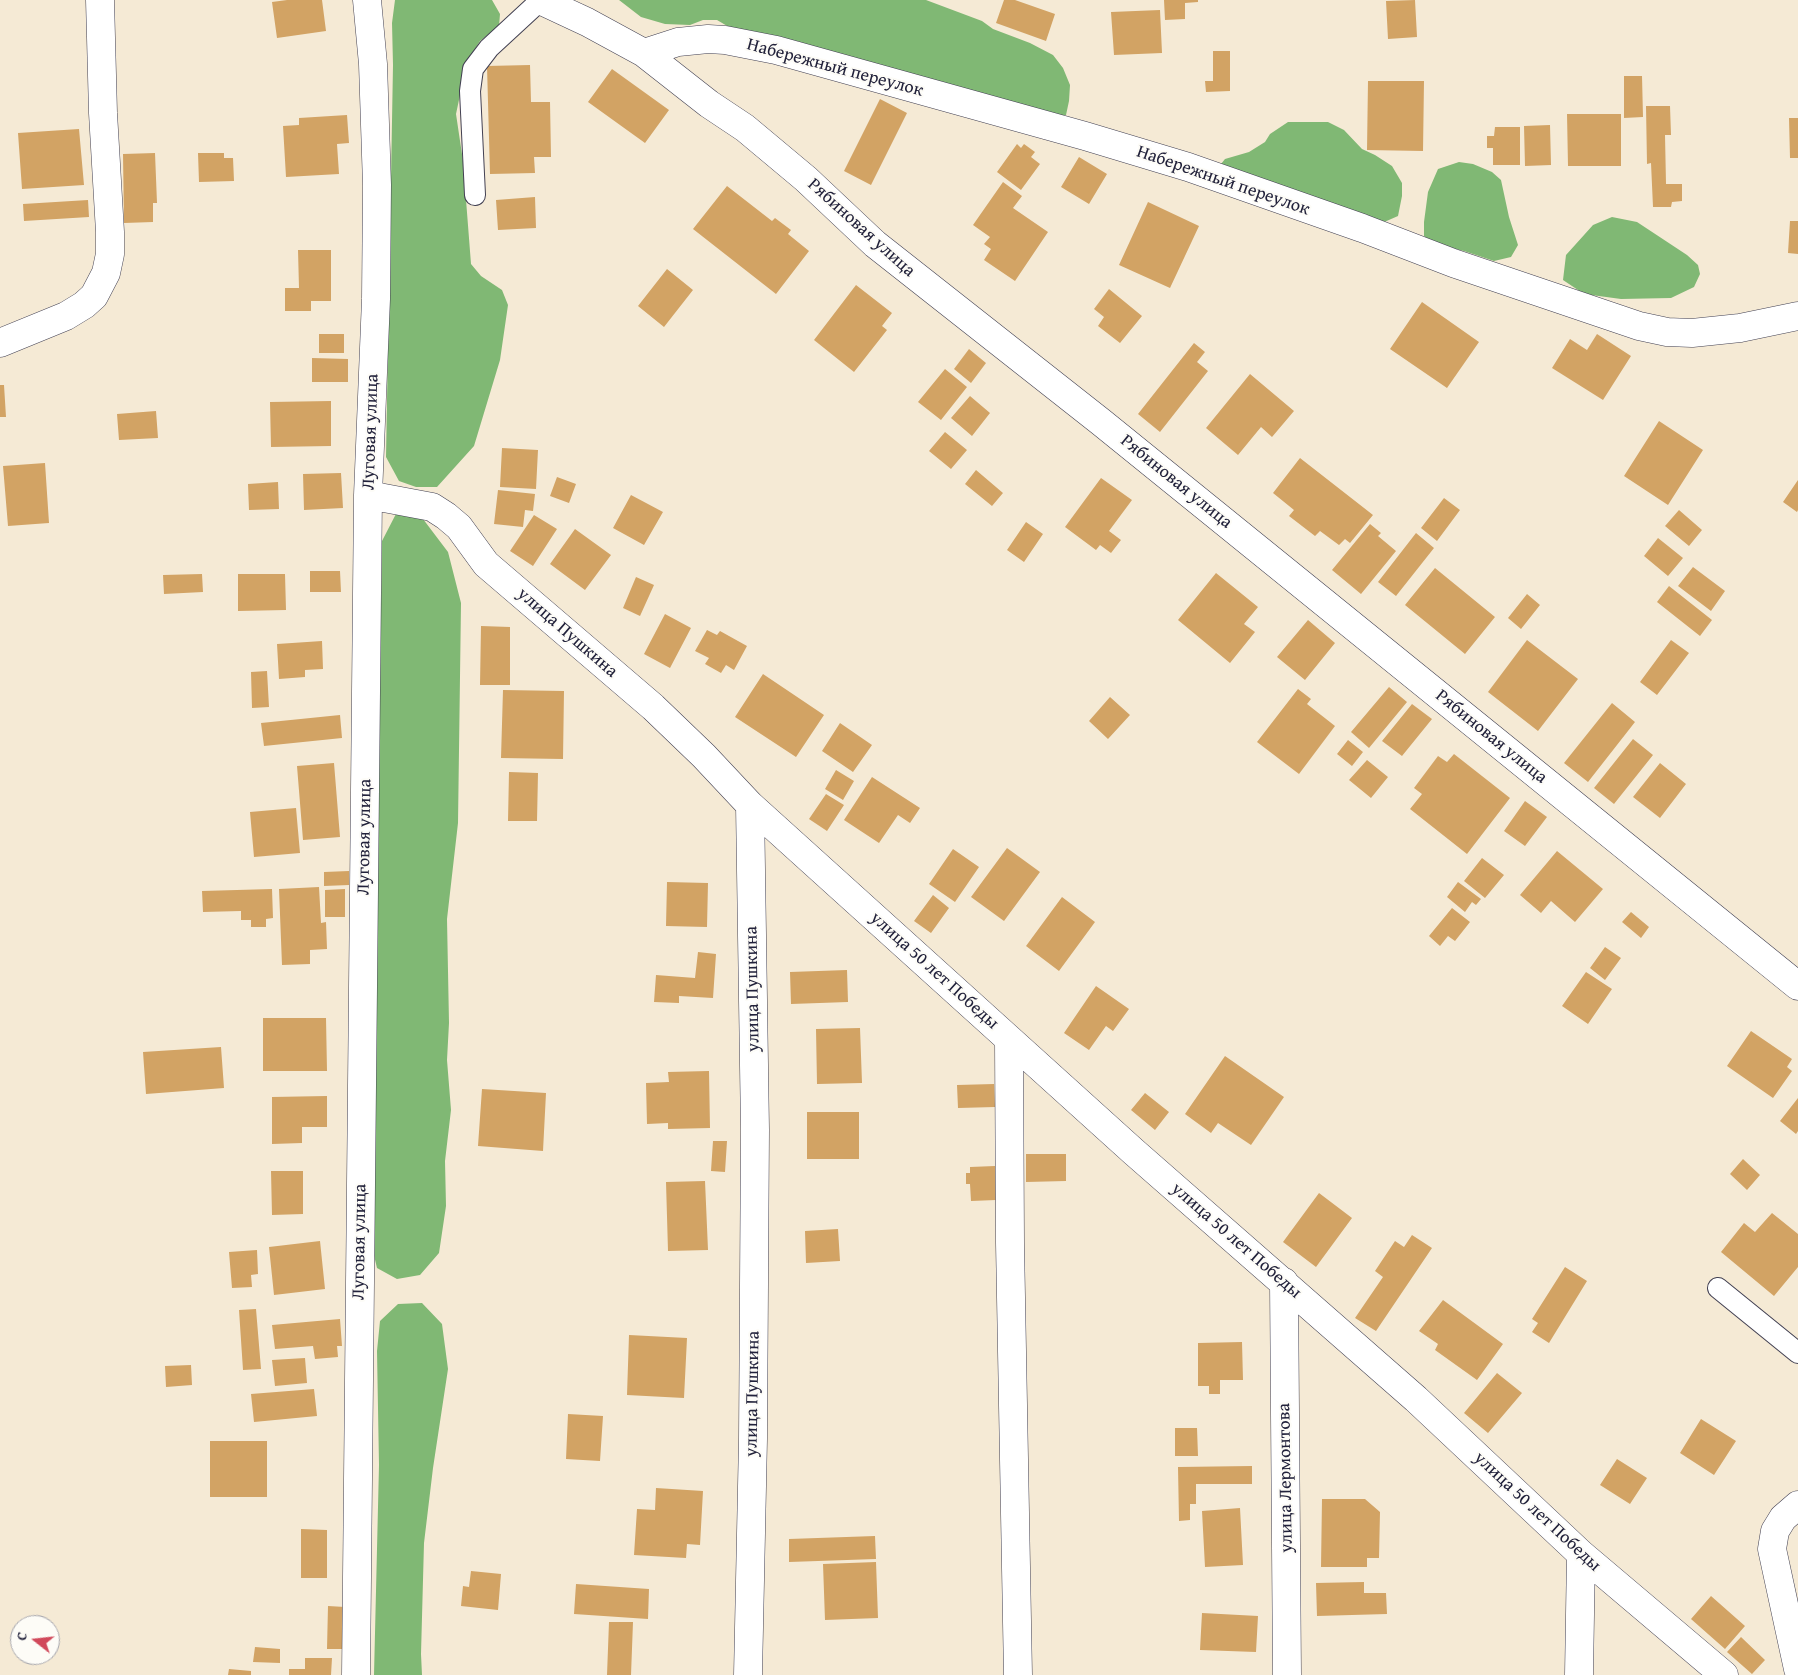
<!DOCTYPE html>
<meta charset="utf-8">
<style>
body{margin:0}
#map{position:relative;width:1798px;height:1675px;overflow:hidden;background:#f5ead5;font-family:"Gentium Book Plus",serif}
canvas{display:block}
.north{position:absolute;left:10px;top:1615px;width:50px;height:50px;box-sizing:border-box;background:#fdfcf7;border:1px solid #a5a5ac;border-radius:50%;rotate:286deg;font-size:14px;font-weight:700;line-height:20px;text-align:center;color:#22223b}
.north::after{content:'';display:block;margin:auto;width:18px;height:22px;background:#d1495b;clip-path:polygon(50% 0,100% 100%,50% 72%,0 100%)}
</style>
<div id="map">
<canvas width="1798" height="1675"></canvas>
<div class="north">С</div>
</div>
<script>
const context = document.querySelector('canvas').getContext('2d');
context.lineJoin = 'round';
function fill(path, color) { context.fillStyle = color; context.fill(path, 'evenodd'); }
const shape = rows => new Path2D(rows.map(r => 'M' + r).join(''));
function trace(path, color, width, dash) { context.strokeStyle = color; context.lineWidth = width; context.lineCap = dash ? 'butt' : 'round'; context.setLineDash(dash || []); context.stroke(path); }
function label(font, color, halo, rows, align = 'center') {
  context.font = font + ' "Gentium Book Plus",serif'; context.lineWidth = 4; context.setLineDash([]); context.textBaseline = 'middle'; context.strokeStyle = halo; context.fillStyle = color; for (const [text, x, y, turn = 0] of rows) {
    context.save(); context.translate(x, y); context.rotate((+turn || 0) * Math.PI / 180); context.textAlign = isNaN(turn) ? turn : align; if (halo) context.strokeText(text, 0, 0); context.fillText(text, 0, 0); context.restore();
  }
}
fill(shape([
 [395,0,492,0,500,14,499,26,480,41,467,62,456,114,463,161,471,264,481,276,502,290,508,305,500,360,474,446,437,487,416,487,399,481,386,457,393,65,392,23],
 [619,0,926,0,982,21,993,29,1030,43,1053,55,1063,68,1070,85,1069,101,1066,115,1052,116,852,62,797,41,771,40,734,30,717,20,703,20,690,25,665,24,641,17],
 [1288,122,1328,122,1344,130,1362,149,1375,155,1392,166,1402,183,1402,196,1398,216,1382,223,1221,164,1225,159,1249,152,1265,142,1270,134],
 [1459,162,1473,164,1492,172,1501,180,1509,217,1518,245,1511,257,1494,261,1464,251,1434,244,1424,236,1424,222,1428,192,1438,169],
 [1612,217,1637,222,1687,255,1698,265,1700,274,1694,287,1671,298,1621,299,1584,294,1563,280,1566,255,1593,225],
 [398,510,423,519,448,552,461,603,458,823,447,919,449,1023,447,1060,451,1110,445,1161,446,1206,439,1253,420,1275,397,1279,377,1268,371,1243,382,541],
 [422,1303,442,1324,448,1369,433,1468,424,1543,421,1654,422,1675,374,1675,379,1465,377,1351,380,1321,398,1304]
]), '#80b874');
fill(shape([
 [287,0,322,0,326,31,277,38,272,2],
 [1004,0,1015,0,1055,14,1046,41,996,23],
 [1164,0,1198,0,1198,2,1185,3,1185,19,1165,20],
 [1415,0,1417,37,1388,39,1386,1],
 [1160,10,1162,53,1114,55,1111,12],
 [1213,51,1230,51,1230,91,1206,92,1205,81,1213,81],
 [530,65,531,102,550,102,551,157,534,157,535,173,490,174,487,66],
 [612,69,669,110,645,143,588,102],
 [1624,76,1642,76,1643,117,1624,118],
 [1368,81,1424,81,1423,151,1367,150],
 [880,99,907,113,871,185,844,171],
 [1646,106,1670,106,1671,135,1665,135,1666,184,1682,184,1682,201,1672,202,1671,207,1653,207,1651,163,1647,164],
 [1567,114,1621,114,1621,166,1568,166],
 [347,115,349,143,337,144,339,174,286,177,283,126,299,125,299,118],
 [1789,118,1798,118,1798,158,1790,158],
 [1550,125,1551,165,1525,166,1524,126],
 [1495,127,1520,127,1520,165,1493,165,1493,148,1487,148,1487,136,1494,136],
 [79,129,84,185,22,189,18,133],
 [1017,144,1021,148,1024,144,1035,152,1031,157,1040,164,1021,190,997,172],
 [155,153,157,203,153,203,153,222,124,223,123,154],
 [198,153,224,153,224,158,233,158,234,181,199,182],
 [1079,157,1107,174,1089,204,1061,187],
 [1003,182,1022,196,1013,208,1048,232,1015,281,984,260,991,249,984,244,990,237,973,225],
 [727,186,772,221,775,218,791,230,788,234,809,251,776,294,693,229],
 [535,197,536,228,498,230,496,200],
 [88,200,89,217,24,221,23,204],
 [1148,202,1199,226,1170,288,1119,265],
 [1790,221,1798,221,1798,254,1788,253],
 [298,250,331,250,331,301,311,301,311,311,285,311,285,288,299,288],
 [667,269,693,290,664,327,638,306],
 [856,285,892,313,882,326,887,330,854,372,814,340],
 [1109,289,1142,316,1120,343,1098,326,1104,317,1094,309],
 [1422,302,1479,342,1447,388,1390,349],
 [319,334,344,334,344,353,319,353],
 [1597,334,1631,356,1603,400,1552,368,1570,339,1587,350],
 [1194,343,1205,352,1197,362,1208,371,1160,432,1138,414],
 [969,349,986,363,971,383,954,369],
 [312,358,348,359,348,382,312,382],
 [945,369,967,387,941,420,918,402],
 [1250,374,1294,411,1272,437,1261,427,1238,455,1206,428],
 [0,385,4,385,6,417,0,417],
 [970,396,990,413,972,436,951,418],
 [331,401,331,446,271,447,270,402],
 [156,411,158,438,119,440,117,414],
 [1659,421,1703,450,1668,505,1624,476],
 [945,432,967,450,951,469,929,451],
 [502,448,538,450,536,489,500,487],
 [1300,458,1373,515,1350,543,1345,539,1339,545,1320,531,1315,536,1289,516,1294,510,1273,493],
 [45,463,49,523,8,526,3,466],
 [976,470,1003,493,992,506,965,484],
 [341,473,343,508,304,510,303,474],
 [557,477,576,484,569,503,550,496],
 [1101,478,1132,500,1109,531,1121,540,1111,553,1100,545,1096,550,1065,527],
 [1798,480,1798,510,1797,512,1783,502],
 [278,482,279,509,249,510,248,484],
 [498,490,535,494,533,511,525,510,523,527,494,524],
 [631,495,663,512,644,545,613,528],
 [1444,498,1460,510,1437,541,1421,528],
 [1679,510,1702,530,1689,546,1665,526],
 [534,515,557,529,533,566,510,551],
 [1026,522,1043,534,1024,562,1007,550],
 [1370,524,1381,533,1378,536,1396,551,1361,594,1332,570],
 [575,529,611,555,585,590,550,564],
 [1416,533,1434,548,1396,596,1378,582],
 [1658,538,1683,558,1668,576,1644,556],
 [1693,567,1725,591,1711,611,1678,586],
 [1435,568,1495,617,1465,654,1405,605],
 [310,571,340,571,341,592,310,592],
 [1216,573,1258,607,1244,624,1255,632,1230,663,1178,620],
 [202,574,203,592,164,594,163,575],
 [238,574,285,574,286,610,238,611],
 [636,577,654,585,640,616,623,608],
 [1669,586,1712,620,1700,636,1657,602],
 [1527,594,1540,605,1521,629,1508,618],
 [665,614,691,628,670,668,644,654],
 [1308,620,1335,643,1305,680,1277,657],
 [481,626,510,627,510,685,480,685],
 [707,630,717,635,720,631,747,646,734,670,726,665,721,673,705,664,709,658,695,651],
 [1527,640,1578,679,1538,731,1488,692],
 [1671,640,1689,653,1657,695,1640,682],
 [322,641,323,669,305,670,305,677,279,679,277,644],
 [267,671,269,707,252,708,251,672],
 [763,674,824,715,796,757,735,717],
 [1389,687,1407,702,1369,748,1351,732],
 [1298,689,1311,699,1307,704,1335,726,1299,774,1257,742],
 [503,690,564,691,563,759,501,758],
 [1110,697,1130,715,1108,739,1089,721],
 [1612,703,1635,722,1588,782,1564,763],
 [1412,704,1432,719,1402,756,1382,741],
 [340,715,342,738,264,746,261,723],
 [840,723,872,745,853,772,822,751],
 [1633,739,1653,755,1614,804,1594,788],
 [1348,740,1363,752,1352,766,1337,754],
 [1454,754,1510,798,1467,854,1410,809,1422,794,1414,788,1438,756,1447,762],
 [1367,760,1388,777,1371,798,1349,780],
 [334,763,340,837,303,840,297,766],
 [1660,763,1686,784,1660,818,1633,797],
 [836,770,854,781,843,800,825,789],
 [509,772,538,773,537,821,508,821],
 [872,777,920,808,910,823,898,815,879,843,844,820],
 [826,794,844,805,827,831,809,819],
 [1525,801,1547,817,1525,846,1504,831],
 [296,808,300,853,254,857,250,812],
 [1007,848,1040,872,1004,921,971,897],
 [953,849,979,867,955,902,929,884],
 [1557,851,1603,889,1575,922,1551,901,1541,913,1520,895],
 [1482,858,1504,875,1485,898,1464,881],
 [349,871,349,885,324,886,324,872],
 [667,882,708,883,707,927,666,926],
 [1458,882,1481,899,1476,905,1472,902,1465,912,1447,897],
 [319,887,321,923,326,922,327,949,310,950,310,964,282,965,279,889],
 [272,889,273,918,266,919,266,927,251,927,251,920,241,920,241,911,203,912,202,891],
 [345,889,345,917,325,917,325,890],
 [933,895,949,908,931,933,914,921],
 [1062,897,1095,922,1059,971,1026,946],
 [1452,908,1470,922,1455,941,1448,936,1440,946,1429,936],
 [1631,912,1649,927,1641,938,1622,922],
 [1605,947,1621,958,1605,980,1590,968],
 [698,952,716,954,713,998,679,996,679,1003,654,1002,656,975,695,978],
 [847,970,848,1002,791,1004,790,972],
 [1586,972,1612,989,1588,1024,1562,1006],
 [1096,986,1129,1009,1113,1031,1106,1026,1089,1050,1064,1033],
 [263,1018,326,1018,327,1071,263,1071],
 [860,1028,862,1083,817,1084,816,1029],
 [1751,1031,1792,1059,1787,1067,1792,1071,1773,1098,1727,1066],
 [221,1047,224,1088,146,1094,143,1052],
 [1225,1056,1284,1097,1251,1145,1218,1123,1211,1133,1185,1114],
 [709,1071,710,1128,668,1129,668,1123,647,1124,646,1083,669,1082,668,1072],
 [994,1084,995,1107,958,1108,957,1085],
 [482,1089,546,1093,543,1151,478,1146],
 [1145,1093,1169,1112,1155,1130,1131,1110],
 [327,1096,327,1127,302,1127,302,1143,272,1144,272,1097],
 [1798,1098,1798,1131,1796,1134,1780,1121],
 [807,1112,859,1112,859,1159,807,1159],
 [713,1141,727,1141,725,1172,711,1171],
 [1026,1154,1066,1154,1066,1181,1026,1182],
 [1743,1159,1760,1175,1747,1190,1730,1174],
 [995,1166,996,1200,971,1201,970,1184,966,1184,966,1173,970,1173,970,1167],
 [271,1171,303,1171,303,1214,272,1215],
 [705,1181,708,1250,668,1251,666,1182],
 [1319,1193,1352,1218,1316,1267,1283,1242],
 [1772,1213,1798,1234,1798,1267,1774,1296,1721,1252,1744,1223,1755,1232],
 [838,1229,840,1261,806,1263,805,1231],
 [1412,1235,1432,1248,1376,1331,1355,1318,1383,1277,1375,1271,1395,1241,1404,1247],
 [320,1241,325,1289,274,1295,269,1247],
 [257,1250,258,1274,251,1275,252,1287,232,1288,229,1252],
 [1565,1267,1587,1281,1549,1343,1532,1332,1538,1323,1532,1319],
 [1443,1300,1503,1344,1477,1380,1435,1350,1438,1344,1419,1331],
 [256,1309,261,1369,243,1370,239,1310],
 [340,1319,342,1346,337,1346,338,1357,315,1359,313,1346,275,1349,272,1325],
 [629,1335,687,1338,684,1398,627,1395],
 [1242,1342,1243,1380,1220,1380,1220,1394,1209,1394,1209,1386,1198,1386,1198,1343],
 [305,1358,307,1383,275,1386,272,1360],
 [191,1365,192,1385,166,1387,165,1366],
 [1497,1373,1522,1393,1488,1433,1464,1413],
 [314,1389,317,1416,254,1422,251,1394],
 [568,1414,603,1416,600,1461,566,1459],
 [1701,1419,1736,1441,1714,1475,1680,1453],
 [1175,1428,1197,1428,1198,1456,1175,1456],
 [210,1441,267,1441,267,1497,210,1497],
 [1617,1459,1647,1478,1630,1504,1600,1485],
 [1252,1466,1252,1484,1196,1484,1196,1504,1190,1504,1190,1520,1179,1521,1178,1467],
 [656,1488,703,1491,700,1545,687,1544,686,1558,634,1555,637,1509,655,1510],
 [1322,1499,1365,1499,1380,1512,1379,1558,1367,1558,1367,1567,1321,1567],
 [1240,1508,1243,1565,1205,1567,1202,1511],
 [301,1529,327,1530,327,1578,301,1578],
 [875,1536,876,1559,789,1562,789,1539],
 [876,1562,878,1618,825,1620,823,1564],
 [471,1571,501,1574,498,1610,461,1606,463,1586,469,1587],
 [1364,1582,1364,1593,1386,1593,1387,1614,1317,1616,1316,1583],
 [576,1584,649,1589,648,1619,574,1614],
 [1711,1596,1745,1626,1725,1649,1691,1619],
 [328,1606,345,1607,344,1649,327,1649],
 [1202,1613,1258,1616,1256,1652,1200,1650],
 [609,1622,633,1622,631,1675,607,1675],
 [1741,1637,1765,1660,1752,1674,1727,1652],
 [255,1647,280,1649,280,1663,253,1662],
 [305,1658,332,1658,331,1675,289,1675,289,1669,305,1669],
 [229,1669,251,1671,251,1675,228,1675]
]), '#d2a364');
const service = shape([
 [475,195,470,91,473,69,489,48,541,0],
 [1718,1288,1798,1353]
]);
const minor = shape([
 [540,0,587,22,644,53,709,104,745,128,806,179,875,244,1101,422,1798,986],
 [644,53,678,42,708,39,725,40,776,50,1085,136,1188,167,1362,228,1453,263,1639,326,1667,332,1692,333,1740,328,1798,316],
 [0,343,66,316,84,305,94,296,106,273,110,254,110,232,103,113,100,0],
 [368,495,432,507,446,516,459,527,486,564,653,707,704,756,750,805,755,1130,753,1439,748,1675],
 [750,805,1134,1152,1416,1399,1581,1554,1724,1675],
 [1009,1039,1010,1243,1018,1675],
 [1284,1282,1287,1675],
 [1798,1505,1783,1518,1775,1531,1772,1549,1798,1669],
 [356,1675,368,495,376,299,377,185,373,64,367,0],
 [1579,1675,1581,1554]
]);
trace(service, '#424052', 22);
trace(minor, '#424052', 29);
trace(service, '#fff', 20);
trace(minor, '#fff', 28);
label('18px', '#22223b', '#fdfcf7', [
 ["Набережный переулок",835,68,15],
 ["Набережный переулок",1223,181,19],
 ["Рябиновая улица",861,228,42],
 ["Луговая улица",371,432,-88],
 ["Рябиновая улица",1176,482,39],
 ["улица Пушкина",567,633,41],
 ["Рябиновая улица",1491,737,39],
 ["Луговая улица",365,837,-89],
 ["улица 50 лет Победы",934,971,42],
 ["улица Пушкина",753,989,-91],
 ["улица 50 лет Победы",1236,1241,41],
 ["Луговая улица",360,1242,-89],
 ["улица Пушкина",753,1394,-89],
 ["улица Лермонтова",1286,1478,-91],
 ["улица 50 лет Победы",1537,1512,43]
]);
</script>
